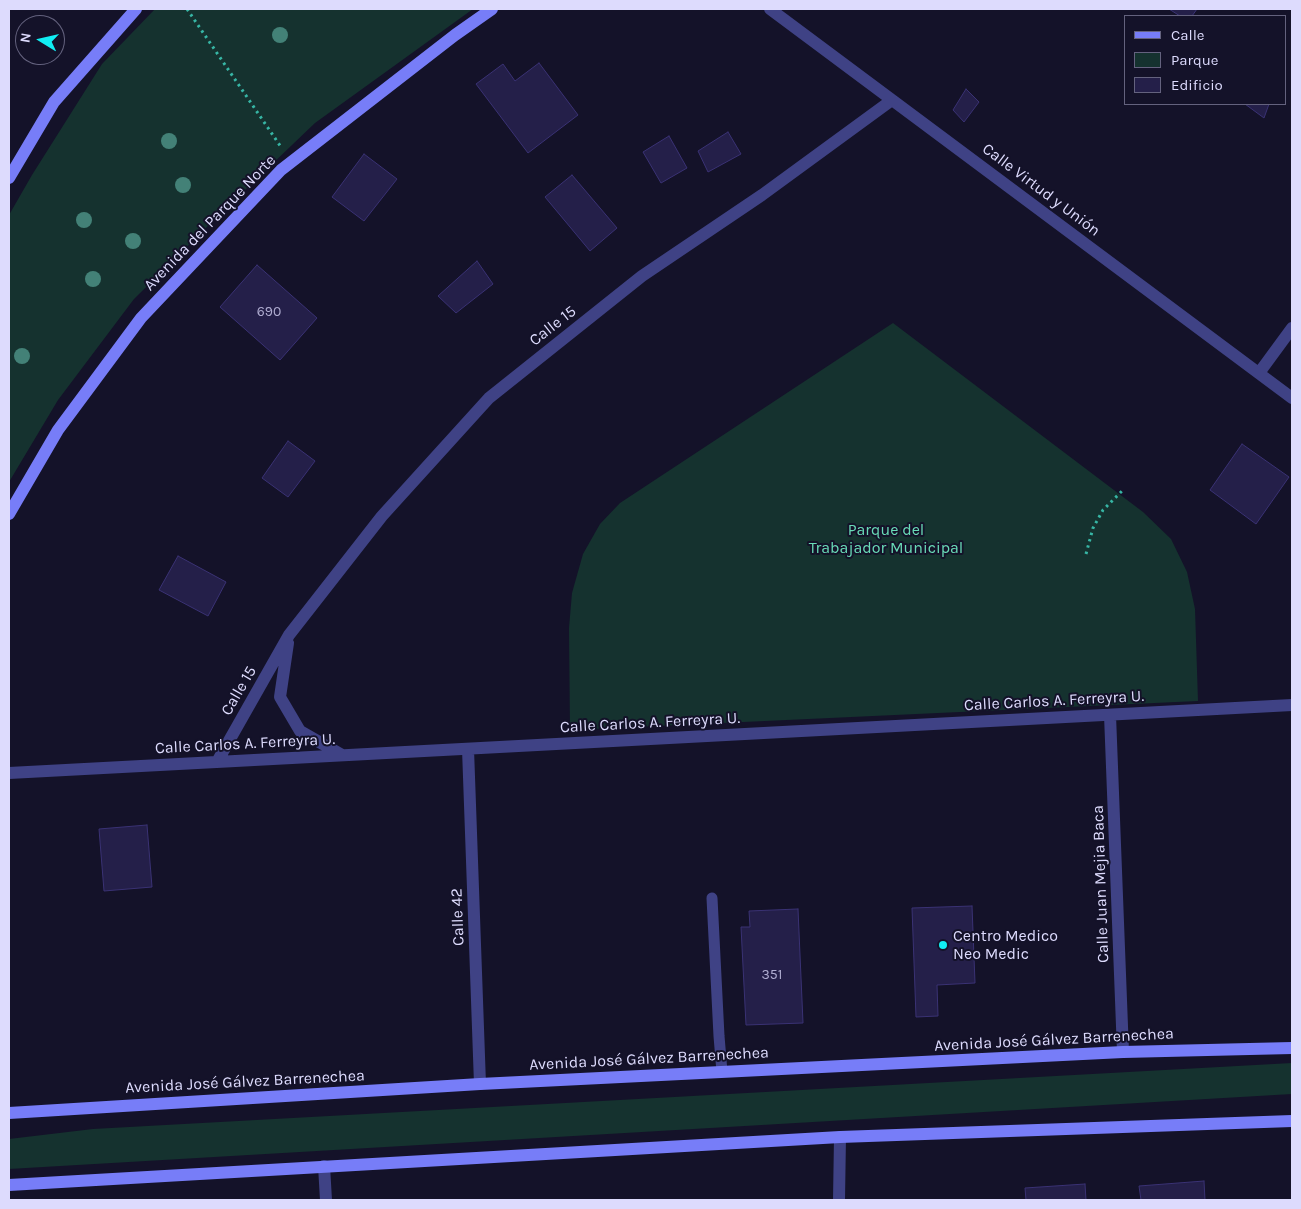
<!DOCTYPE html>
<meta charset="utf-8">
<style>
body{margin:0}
#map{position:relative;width:1301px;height:1209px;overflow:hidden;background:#141229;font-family:Karla,sans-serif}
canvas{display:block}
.frame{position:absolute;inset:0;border:10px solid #dddbfd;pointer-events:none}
.legend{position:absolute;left:1124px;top:15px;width:162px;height:90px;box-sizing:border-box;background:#141229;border:1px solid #64627e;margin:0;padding:6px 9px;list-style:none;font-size:15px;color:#dddbfd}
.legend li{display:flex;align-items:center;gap:10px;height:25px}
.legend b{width:25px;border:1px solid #64627e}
.north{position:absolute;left:15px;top:15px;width:50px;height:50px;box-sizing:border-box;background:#141229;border:1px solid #64627e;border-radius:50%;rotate:279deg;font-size:14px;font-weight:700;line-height:20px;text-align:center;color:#dddbfd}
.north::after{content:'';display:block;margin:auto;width:18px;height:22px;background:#11edf3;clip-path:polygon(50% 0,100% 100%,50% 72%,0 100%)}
</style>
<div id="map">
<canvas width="1301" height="1209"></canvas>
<div class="frame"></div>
<ul class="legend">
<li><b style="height:6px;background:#777df8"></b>Calle</li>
<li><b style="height:14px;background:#15322f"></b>Parque</li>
<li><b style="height:14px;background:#241f49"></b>Edificio</li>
</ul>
<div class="north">N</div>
</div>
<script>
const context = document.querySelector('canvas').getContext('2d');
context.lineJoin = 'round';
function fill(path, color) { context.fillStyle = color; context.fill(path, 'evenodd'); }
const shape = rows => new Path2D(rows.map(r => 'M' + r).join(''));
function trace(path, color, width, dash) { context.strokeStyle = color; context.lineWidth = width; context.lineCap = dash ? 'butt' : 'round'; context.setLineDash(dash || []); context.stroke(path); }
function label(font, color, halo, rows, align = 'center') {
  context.font = font + ' Karla,sans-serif'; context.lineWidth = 4; context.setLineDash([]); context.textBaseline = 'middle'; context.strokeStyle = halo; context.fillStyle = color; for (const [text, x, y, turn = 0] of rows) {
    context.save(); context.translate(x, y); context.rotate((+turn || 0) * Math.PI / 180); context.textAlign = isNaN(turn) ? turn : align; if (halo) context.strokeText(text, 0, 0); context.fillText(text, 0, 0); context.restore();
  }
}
fill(shape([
 [155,9,473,9,315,123,223,211,134,299,58,400,9,482,9,215,32,175,102,64],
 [893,323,1143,512,1171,539,1187,572,1195,609,1198,701,570,730,569,628,572,593,583,554,600,524,620,503],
 [1292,1063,1292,1094,9,1169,9,1139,93,1129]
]), '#15322f');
const building = shape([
 [1169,9,1197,9,1192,16,1180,16,1169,9],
 [539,63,578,115,528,153,476,84,503,64,515,81,539,63],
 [966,89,979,102,964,122,953,110,966,89],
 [1245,104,1269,104,1264,118,1245,104],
 [728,132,741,154,708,172,698,151,728,132],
 [669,136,687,168,661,183,643,152,669,136],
 [364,154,397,179,364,221,332,197,364,154],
 [572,175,617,228,590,251,545,197,572,175],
 [477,261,493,284,456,313,438,296,477,261],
 [257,265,317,318,280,360,220,307,257,265],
 [288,441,315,461,288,497,262,478,288,441],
 [1242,444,1289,477,1256,524,1210,490,1242,444],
 [178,556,226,582,208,616,159,590,178,556],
 [147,825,152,887,104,891,99,829,147,825],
 [972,906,975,983,937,985,938,1016,916,1017,912,908,972,906],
 [798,909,803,1023,746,1025,741,927,750,927,749,911,798,909],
 [1204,1181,1205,1200,1141,1200,1139,1186,1204,1181],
 [1085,1184,1086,1200,1026,1200,1025,1188,1085,1184]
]);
fill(building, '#241f49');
trace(building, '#3a3274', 1);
trace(shape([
 [187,9,281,147],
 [1086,554,1093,528,1103,510,1122,491]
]), '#37b6a5', 3, [2.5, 4]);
trace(shape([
 [712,898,719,1036,722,1072]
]), '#3f4285', 11);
trace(shape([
 [770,9,1292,398],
 [1259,373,1292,328],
 [288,643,280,697,300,731,342,755],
 [1110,715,1123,1052],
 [468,749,480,1084],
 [217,762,289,635,382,516,489,398,642,276,762,195,892,100],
 [9,773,1292,705],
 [324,1166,326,1200],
 [839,1200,840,1137]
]), '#3f4285', 12);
trace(shape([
 [9,178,54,102,136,9],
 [9,514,58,430,141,318,281,170,455,35,492,9],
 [9,1113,480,1084,1123,1052,1292,1048],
 [9,1185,840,1137,1292,1121]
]), '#777df8', 12);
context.fillStyle = '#438177';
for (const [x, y] of [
 [280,35],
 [169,141],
 [183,185],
 [84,220],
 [133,241],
 [93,279],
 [22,356]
]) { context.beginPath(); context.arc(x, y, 8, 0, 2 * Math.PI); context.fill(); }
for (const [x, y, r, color] of [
 [943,945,5,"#11edf3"]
]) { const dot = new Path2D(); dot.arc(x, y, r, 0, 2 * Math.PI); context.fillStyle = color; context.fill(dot); trace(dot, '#141229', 2); }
label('14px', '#afacd0', null, [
 ["690",269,312],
 ["351",772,975]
]);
label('16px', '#dddbfd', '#141229', [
 ["Calle Virtud y Unión",1041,190,37],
 ["Avenida del Parque Norte",210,223,-46],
 ["Calle 15",553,326,-38],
 ["Calle 15",239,691,-60],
 ["Calle Carlos A. Ferreyra U.",1054,701,-3],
 ["Calle Carlos A. Ferreyra U.",650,723,-3],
 ["Calle Carlos A. Ferreyra U.",245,744,-3],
 ["Calle Juan Mejia Baca",1101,884,-92],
 ["Calle 42",458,917,-92],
 ["Avenida José Gálvez Barrenechea",1054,1040,-3],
 ["Avenida José Gálvez Barrenechea",649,1059,-3],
 ["Avenida José Gálvez Barrenechea",245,1082,-3]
]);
label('16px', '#69dbb7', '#141229', [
 ["Parque del",886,530],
 ["Trabajador Municipal",886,548]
]);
label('16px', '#dddbfd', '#141229', [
 ["Centro Medico",953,936],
 ["Neo Medic",953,954]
], 'left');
</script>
